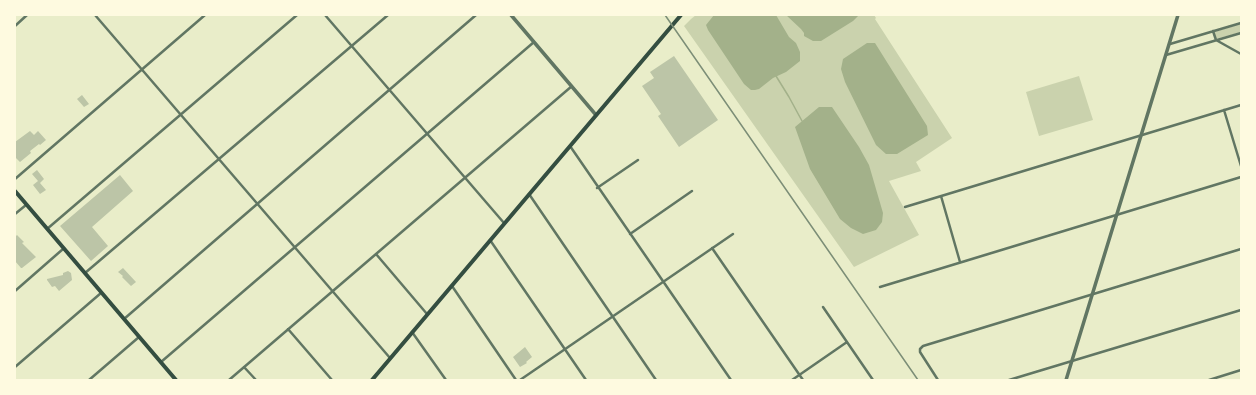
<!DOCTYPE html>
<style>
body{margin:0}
#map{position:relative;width:1256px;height:395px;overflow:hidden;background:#e9edc9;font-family:Literata,serif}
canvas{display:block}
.frame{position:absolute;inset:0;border:16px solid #fefae0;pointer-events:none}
</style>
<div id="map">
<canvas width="1256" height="395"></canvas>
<div class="frame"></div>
</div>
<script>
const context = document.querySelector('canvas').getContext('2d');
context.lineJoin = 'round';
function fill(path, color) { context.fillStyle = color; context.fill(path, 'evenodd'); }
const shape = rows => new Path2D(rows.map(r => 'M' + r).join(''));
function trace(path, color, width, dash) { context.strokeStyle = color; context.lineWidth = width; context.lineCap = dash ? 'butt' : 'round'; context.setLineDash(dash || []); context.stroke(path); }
fill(shape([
 [696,15,874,15,876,18,875,19,952,138,916,162,921,171,889,181,919,235,854,267,684,26,691,19],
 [1241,24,1241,32,1216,39,1214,32],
 [1079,76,1093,120,1039,136,1026,92]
]), '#cad2ad');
fill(shape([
 [714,15,776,15,789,37,796,43,800,52,800,61,786,72,773,78,759,89,755,90,751,90,744,84,708,30,706,25],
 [786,15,859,15,853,21,821,41,813,41,804,36,804,33,801,29],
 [867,43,875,43,927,126,928,135,897,154,886,154,876,145,845,82,841,69,843,59],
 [819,107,832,107,859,147,869,165,883,213,882,222,876,230,863,234,851,228,840,219,810,169,795,127]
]), '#a3b18a');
trace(shape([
 [776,76,789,97,802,121]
]), '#a3b18a', 1.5);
fill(shape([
 [674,56,718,120,679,147,658,116,661,114,642,86,654,78,650,72],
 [82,95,89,104,84,107,77,99],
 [30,131,34,135,38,131,46,140,40,145,39,144,30,151,31,153,20,162,15,157,15,142],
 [37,170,44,179,40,183,46,190,40,194,33,185,38,181,32,174],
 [120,175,133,191,92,227,108,246,91,261,60,226],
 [17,235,24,242,22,243,36,257,22,268,21,268,15,261,15,237],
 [123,268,136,282,131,286,122,277,123,276,118,272],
 [68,271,71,273,72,280,59,291,55,286,52,287,47,280,47,279,63,275,63,273],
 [525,347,532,357,526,362,527,363,520,367,513,357]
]), '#bcc5a7');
trace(shape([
 [95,15,390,358],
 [325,15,504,223],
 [15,26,27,15],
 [1213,31,1216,40,1241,54],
 [1170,44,1241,23],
 [1166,55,1241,33],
 [1224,110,1241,166],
 [570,146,731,380],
 [15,179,205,15],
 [597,188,638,160],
 [529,194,656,380],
 [941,196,960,262],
 [905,207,1241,105],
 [15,214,26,205],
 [47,229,297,15],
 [630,234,692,191],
 [490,240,586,380],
 [712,248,803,380],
 [376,254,427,314],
 [85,273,388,15],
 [452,286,516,380],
 [880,287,1241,177],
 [15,291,63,249],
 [823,307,873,380],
 [124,319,476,15],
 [288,329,332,380],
 [412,332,446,380],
 [161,362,534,42],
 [15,367,101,293],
 [244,367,256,380],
 [89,380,139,337],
 [229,380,572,86],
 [520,380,733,234],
 [792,380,847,342],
 [938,380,920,352,920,349,923,346,1241,249],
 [1009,380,1241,310],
 [1209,380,1241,370]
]), '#617663', 2.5);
trace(shape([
 [511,15,596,115],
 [1066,380,1178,15]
]), '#617663', 3.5);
trace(shape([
 [15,191,176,380],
 [372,380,681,15]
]), '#344e41', 4);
trace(shape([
 [665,15,918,380]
]), '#7c8e77', 1.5);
</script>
